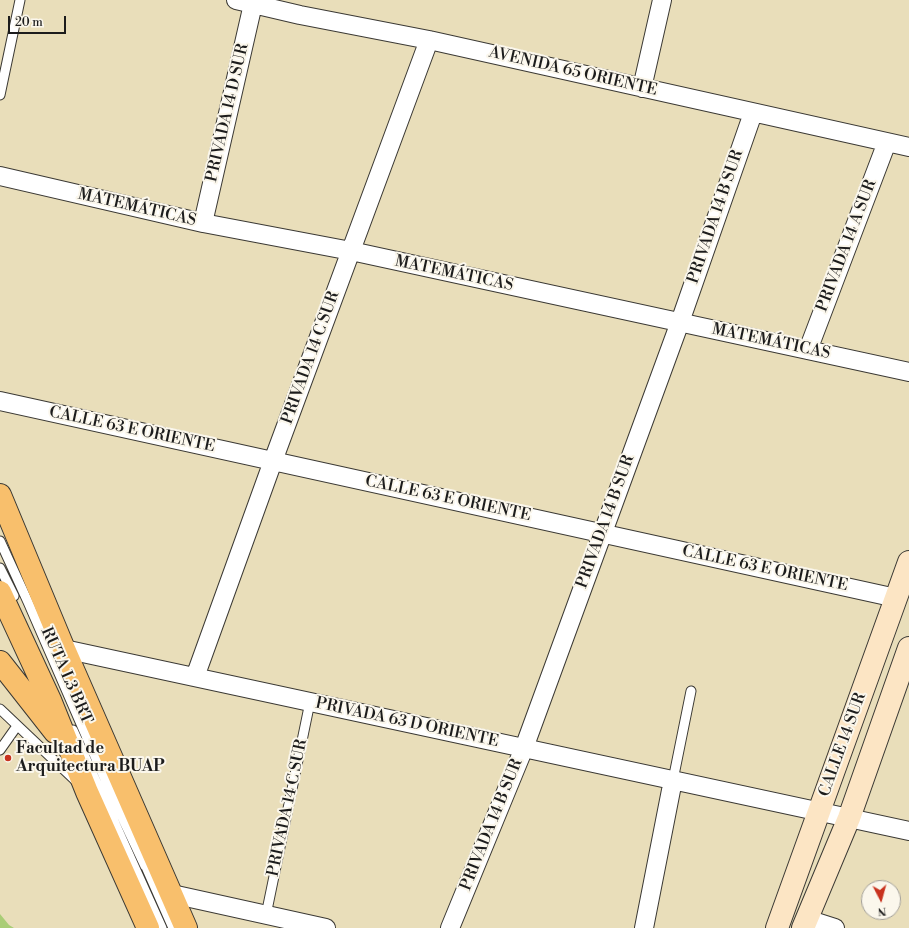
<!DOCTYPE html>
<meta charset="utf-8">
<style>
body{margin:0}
#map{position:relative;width:909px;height:928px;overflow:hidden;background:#e9deba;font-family:"Libre Bodoni",serif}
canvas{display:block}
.north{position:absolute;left:861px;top:880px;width:40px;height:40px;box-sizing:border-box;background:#fbf7ec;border:1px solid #a29f99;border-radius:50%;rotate:174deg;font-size:11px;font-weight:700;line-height:16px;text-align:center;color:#1c1c1c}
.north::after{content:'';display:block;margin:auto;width:14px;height:18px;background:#c8321e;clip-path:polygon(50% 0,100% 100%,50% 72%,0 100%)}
.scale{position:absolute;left:8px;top:16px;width:58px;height:18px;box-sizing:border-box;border:2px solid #1c1c1c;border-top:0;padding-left:5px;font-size:12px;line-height:14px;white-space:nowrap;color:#1c1c1c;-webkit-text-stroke:3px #fbf7ec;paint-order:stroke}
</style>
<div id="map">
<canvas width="909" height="928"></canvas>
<div class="north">N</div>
<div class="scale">20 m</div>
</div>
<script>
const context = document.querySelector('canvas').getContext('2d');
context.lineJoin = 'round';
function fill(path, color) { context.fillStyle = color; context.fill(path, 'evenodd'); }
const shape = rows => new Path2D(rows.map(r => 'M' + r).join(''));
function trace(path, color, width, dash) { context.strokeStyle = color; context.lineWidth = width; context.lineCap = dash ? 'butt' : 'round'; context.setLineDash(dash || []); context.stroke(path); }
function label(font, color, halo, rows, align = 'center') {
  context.font = font + ' "Libre Bodoni",serif'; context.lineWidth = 4; context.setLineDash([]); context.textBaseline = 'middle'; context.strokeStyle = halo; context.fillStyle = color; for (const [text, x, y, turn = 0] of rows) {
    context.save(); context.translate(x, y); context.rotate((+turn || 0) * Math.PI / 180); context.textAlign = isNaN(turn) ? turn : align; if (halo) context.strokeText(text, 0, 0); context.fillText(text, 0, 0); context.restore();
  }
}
fill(shape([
 [0,914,9,925,14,928,0,928]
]), '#a9cd76');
const lane = shape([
 [0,95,20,0],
 [0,541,28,602,114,800,145,866,157,874],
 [0,568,14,596],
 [0,709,77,782],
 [73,730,162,928],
 [0,750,17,726],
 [673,780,691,691],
 [146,867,173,928],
 [266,915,310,702]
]);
const street = shape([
 [236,0,300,15,429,40,909,147],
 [642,88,662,0],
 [0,176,203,223,351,251,909,372],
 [203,223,253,4],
 [808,350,887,142],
 [0,401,896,598],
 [64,649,909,831],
 [195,677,273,461,429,40],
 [172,894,326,928],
 [807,919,835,928],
 [450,928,524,748,680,322,753,113],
 [644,928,673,780]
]);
const secondary = shape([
 [777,928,909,562],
 [803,928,849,818,909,648]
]);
const primary = shape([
 [0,495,64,649,186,928],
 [0,592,50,700,87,792,148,928],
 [0,662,55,732]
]);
trace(lane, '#3b3934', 11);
trace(street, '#3b3934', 20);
trace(secondary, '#3b3934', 24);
trace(primary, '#3b3934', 24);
trace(lane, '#fff', 9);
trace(street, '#fff', 18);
trace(secondary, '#fce5c4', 22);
trace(primary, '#f8bf6c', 22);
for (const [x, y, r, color] of [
 [8,758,4,"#c8321e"]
]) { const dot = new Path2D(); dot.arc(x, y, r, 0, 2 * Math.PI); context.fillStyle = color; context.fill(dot); trace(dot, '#fbf7ec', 1.5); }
label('16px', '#1c1c1c', '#fbf7ec', [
 ["AVENIDA 65 ORIENTE",573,72,13],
 ["PRIVADA 14 D SUR",228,113,-77],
 ["MATEMÁTICAS",137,208,13],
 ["PRIVADA 14 B SUR",716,217,-71],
 ["PRIVADA 14 A SUR",847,246,-69],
 ["MATEMÁTICAS",454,274,12],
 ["MATEMÁTICAS",771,342,12],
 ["PRIVADA 14 C SUR",311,358,-70],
 ["CALLE 63 E ORIENTE",132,430,12],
 ["CALLE 63 E ORIENTE",448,499,12],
 ["PRIVADA 14 B SUR",606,522,-70],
 ["CALLE 63 E ORIENTE",765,569,12],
 ["RUTA L3 BRT",66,676,66],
 ["PRIVADA 63 D ORIENTE",407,723,12],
 ["CALLE 14 SUR",843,745,-70],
 ["PRIVADA 14 C SUR",288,808,-78],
 ["PRIVADA 14 B SUR",492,825,-68]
]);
label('bold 16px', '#1c1c1c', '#fbf7ec', [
 ["Facultad de",16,749],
 ["Arquitectura BUAP",16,767]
], 'left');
</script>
